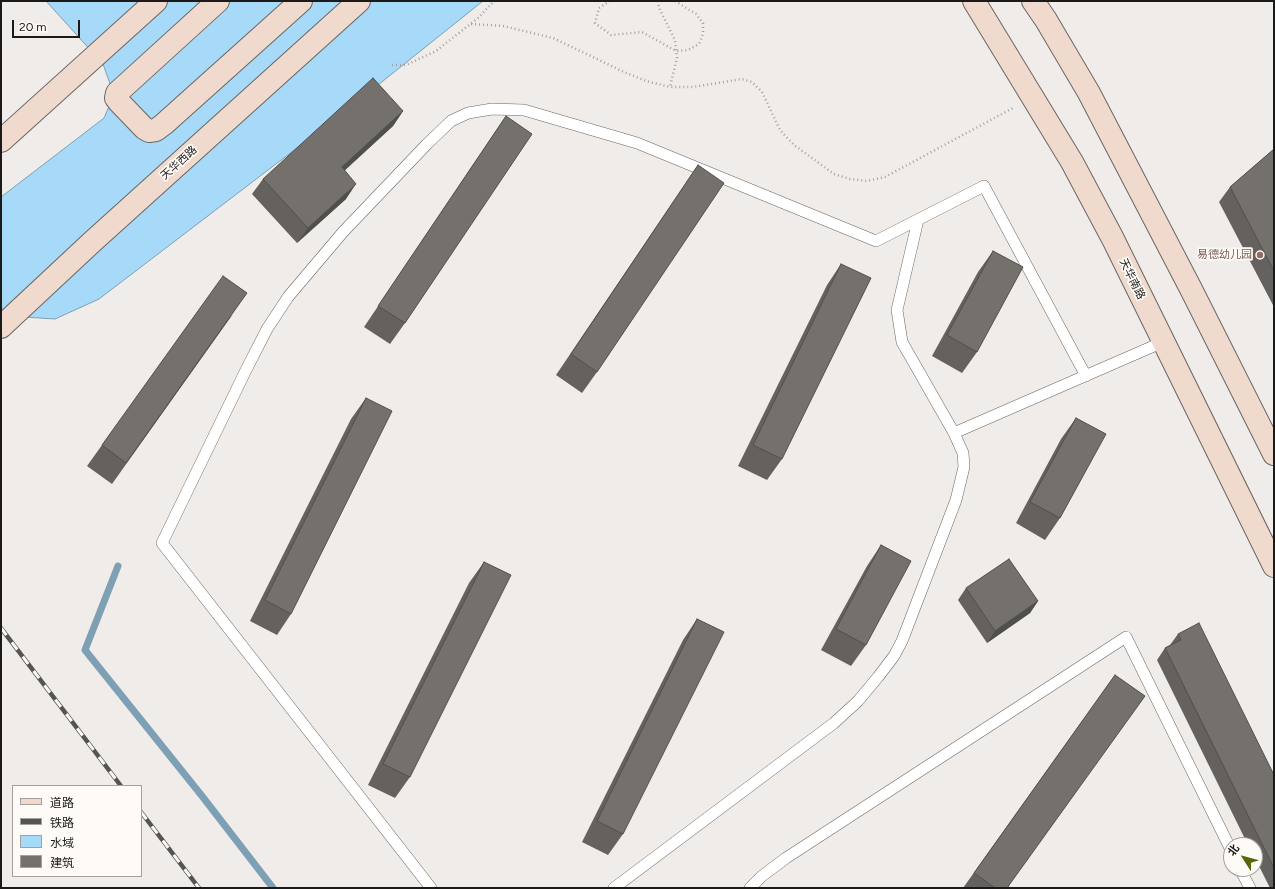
<!DOCTYPE html>
<meta charset="utf-8">
<style>
body{margin:0}
#map{position:relative;width:1275px;height:889px;overflow:hidden;background:#f0ece9;font-family:Figtree,"Noto Sans SC",sans-serif}
canvas{display:block}
.frame{position:absolute;inset:0;border:2px solid #1b1a19;pointer-events:none}
.legend{position:absolute;left:12px;top:785px;width:130px;height:92px;box-sizing:border-box;background:#fefaf6;border:1px solid #a3a09e;margin:0;padding:5px 7px;list-style:none;font-size:12px;color:#1b1a19}
.legend li{display:flex;align-items:center;gap:8px;height:20px}
.legend b{width:20px;border:1px solid #a3a09e}
.north{position:absolute;left:1223px;top:837px;width:40px;height:40px;box-sizing:border-box;background:#fefaf6;border:1px solid #a3a09e;border-radius:50%;rotate:306deg;font-size:11px;font-weight:700;line-height:16px;text-align:center;color:#1b1a19}
.north::after{content:'';display:block;margin:auto;width:14px;height:18px;background:#59660c;clip-path:polygon(50% 0,100% 100%,50% 72%,0 100%)}
.scale{position:absolute;left:12px;top:20px;width:68px;height:18px;box-sizing:border-box;border:2px solid #1b1a19;border-top:0;padding-left:5px;font-size:12px;line-height:14px;white-space:nowrap;color:#1b1a19;-webkit-text-stroke:3px #fefaf6;paint-order:stroke}
</style>
<div id="map">
<canvas width="1275" height="889"></canvas>
<div class="frame"></div>
<ul class="legend">
<li><b style="height:5px;background:#f0d9cd"></b>道路</li>
<li><b style="height:5px;background:#565453"></b>铁路</li>
<li><b style="height:11px;background:#a7d9f8"></b>水域</li>
<li><b style="height:11px;background:#74716d"></b>建筑</li>
</ul>
<div class="north">北</div>
<div class="scale">20 m</div>
</div>
<script>
const context = document.querySelector('canvas').getContext('2d');
context.lineJoin = 'round';
function fill(path, color) { context.fillStyle = color; context.fill(path, 'evenodd'); }
const shape = rows => new Path2D(rows.map(r => 'M' + r).join(''));
function trace(path, color, width, dash) { context.strokeStyle = color; context.lineWidth = width; context.lineCap = dash ? 'butt' : 'round'; context.setLineDash(dash || []); context.stroke(path); }
function label(font, color, halo, rows, align = 'center') {
  context.font = font + ' Figtree,"Noto Sans SC",sans-serif'; context.lineWidth = 3.5; context.setLineDash([]); context.textBaseline = 'middle'; context.strokeStyle = halo; context.fillStyle = color; for (const [text, x, y, turn = 0] of rows) {
    context.save(); context.translate(x, y); context.rotate((+turn || 0) * Math.PI / 180); context.textAlign = isNaN(turn) ? turn : align; if (halo) context.strokeText(text, 0, 0); context.fillText(text, 0, 0); context.restore();
  }
}
const water = shape([
 [46,1,483,1,348,109,99,299,55,319,9,316,1,311,1,197,104,118,114,95,103,64,46,1]
]);
fill(water, '#a7d9f8');
trace(water, '#7da0b5', 1);
trace(shape([
 [118,566,85,650,202,796,273,888]
]), '#7da0b5', 7);
const lane = shape([
 [954,433,1163,342],
 [1240,869,1250,888],
 [431,888,162,543,246,370,267,329,288,297,343,232,427,144,451,121,468,113,492,109,524,110,637,143,876,241,984,186,1086,376],
 [614,888,834,723,858,701,878,677,894,656,902,641,956,500,964,467,963,453,954,433,902,342,897,310,918,220],
 [750,888,762,876,786,858,1126,637,1231,850]
]);
const secondary = shape([
 [218,1,117,93,116,98,119,102,144,128,149,131,156,130,164,124,301,1],
 [974,1,1072,162,1113,239,1274,566],
 [1033,1,1046,20,1089,93,1192,291,1274,454],
 [1,141,156,1],
 [1,327,92,242,359,1]
]);
trace(lane, '#6a6763', 12);
trace(secondary, '#6a6763', 24);
trace(shape([
 [610,1,599,8,595,23,611,35,642,32,676,51,688,50,699,44,703,34,703,23,696,14,675,1],
 [658,1,659,8,675,40,677,58,670,87],
 [471,24,503,26,553,38,624,72,646,81,670,87,693,87,742,79,752,82,762,92,780,130,794,145,834,174,850,179,867,181,885,177,1013,108],
 [392,65,406,65,436,51,478,18,494,1]
]), '#a4a19f', 2.5, [1, 3]);
trace(lane, '#fff', 11);
trace(secondary, '#f0d9cd', 22);
const rail = shape([
 [1,628,121,786],
 [141,812,199,888]
]);
trace(rail, '#565453', 4.5);
trace(rail, '#fefaf6', 3, [9]);
fill(shape([
 [403,111,393,126,345,170,346,199,297,243,252,194,263,179],
 [506,116,405,323,390,344,364,327],
 [1274,149,1274,307,1219,202,1230,187],
 [698,165,597,372,582,393,556,375],
 [993,251,977,352,962,373,932,356,978,272],
 [841,264,782,459,767,480,738,466,827,285],
 [233,314,112,484,87,466,102,445],
 [366,398,291,614,277,635,250,621,351,419],
 [1076,418,1060,518,1045,540,1016,523,1061,439],
 [881,545,866,645,851,666,821,650,867,566],
 [484,562,410,777,395,798,368,785,469,583],
 [966,588,1038,601,1030,613,987,643,958,600],
 [697,619,623,834,608,855,582,842,683,640],
 [1178,634,1274,775,1274,888,1270,888,1255,858,1255,845,1248,845,1157,660,1165,648,1170,645],
 [1115,675,1008,888,963,888]
]), '#64615e');
fill(shape([
 [403,111,393,126,331,183,342,167],
 [356,184,346,199,297,243,308,228],
 [1038,601,1030,613,987,643,995,631]
]), '#514f4c');
const building = shape([
 [373,78,403,111,342,167,356,184,308,228,263,179,373,78],
 [506,116,532,134,405,323,378,306,506,116],
 [1274,149,1274,271,1230,187,1274,149],
 [698,165,724,183,597,372,571,354,698,165],
 [993,251,1023,267,977,352,947,335,993,251],
 [841,264,871,278,782,459,753,445,841,264],
 [223,276,247,293,126,463,102,445,223,276],
 [366,398,392,411,291,614,265,600,366,398],
 [1076,418,1106,434,1060,518,1030,502,1076,418],
 [881,545,911,561,866,645,836,629,881,545],
 [1009,559,1038,601,995,631,966,588,1009,559],
 [484,562,511,575,410,777,383,764,484,562],
 [697,619,724,632,623,834,597,821,697,619],
 [1199,623,1274,775,1274,868,1165,648,1181,640,1178,634,1199,623],
 [1115,675,1145,696,1007,888,995,888,974,873,1115,675]
]);
fill(building, '#74716d');
trace(building, '#514f4c', 1);
for (const [x, y, r, color] of [
 [1260,255,4,"#8d6e63"]
]) { const dot = new Path2D(); dot.arc(x, y, r, 0, 2 * Math.PI); context.fillStyle = color; context.fill(dot); trace(dot, '#fefaf6', 1.5); }
label('11px', '#1b1a19', '#fefaf6', [
 ["天华西路",179,163,-42],
 ["天华南路",1132,279,64]
]);
label('11px', '#785e54', '#fefaf6', [
 ["易德幼儿园",1252,255]
], 'right');
</script>
